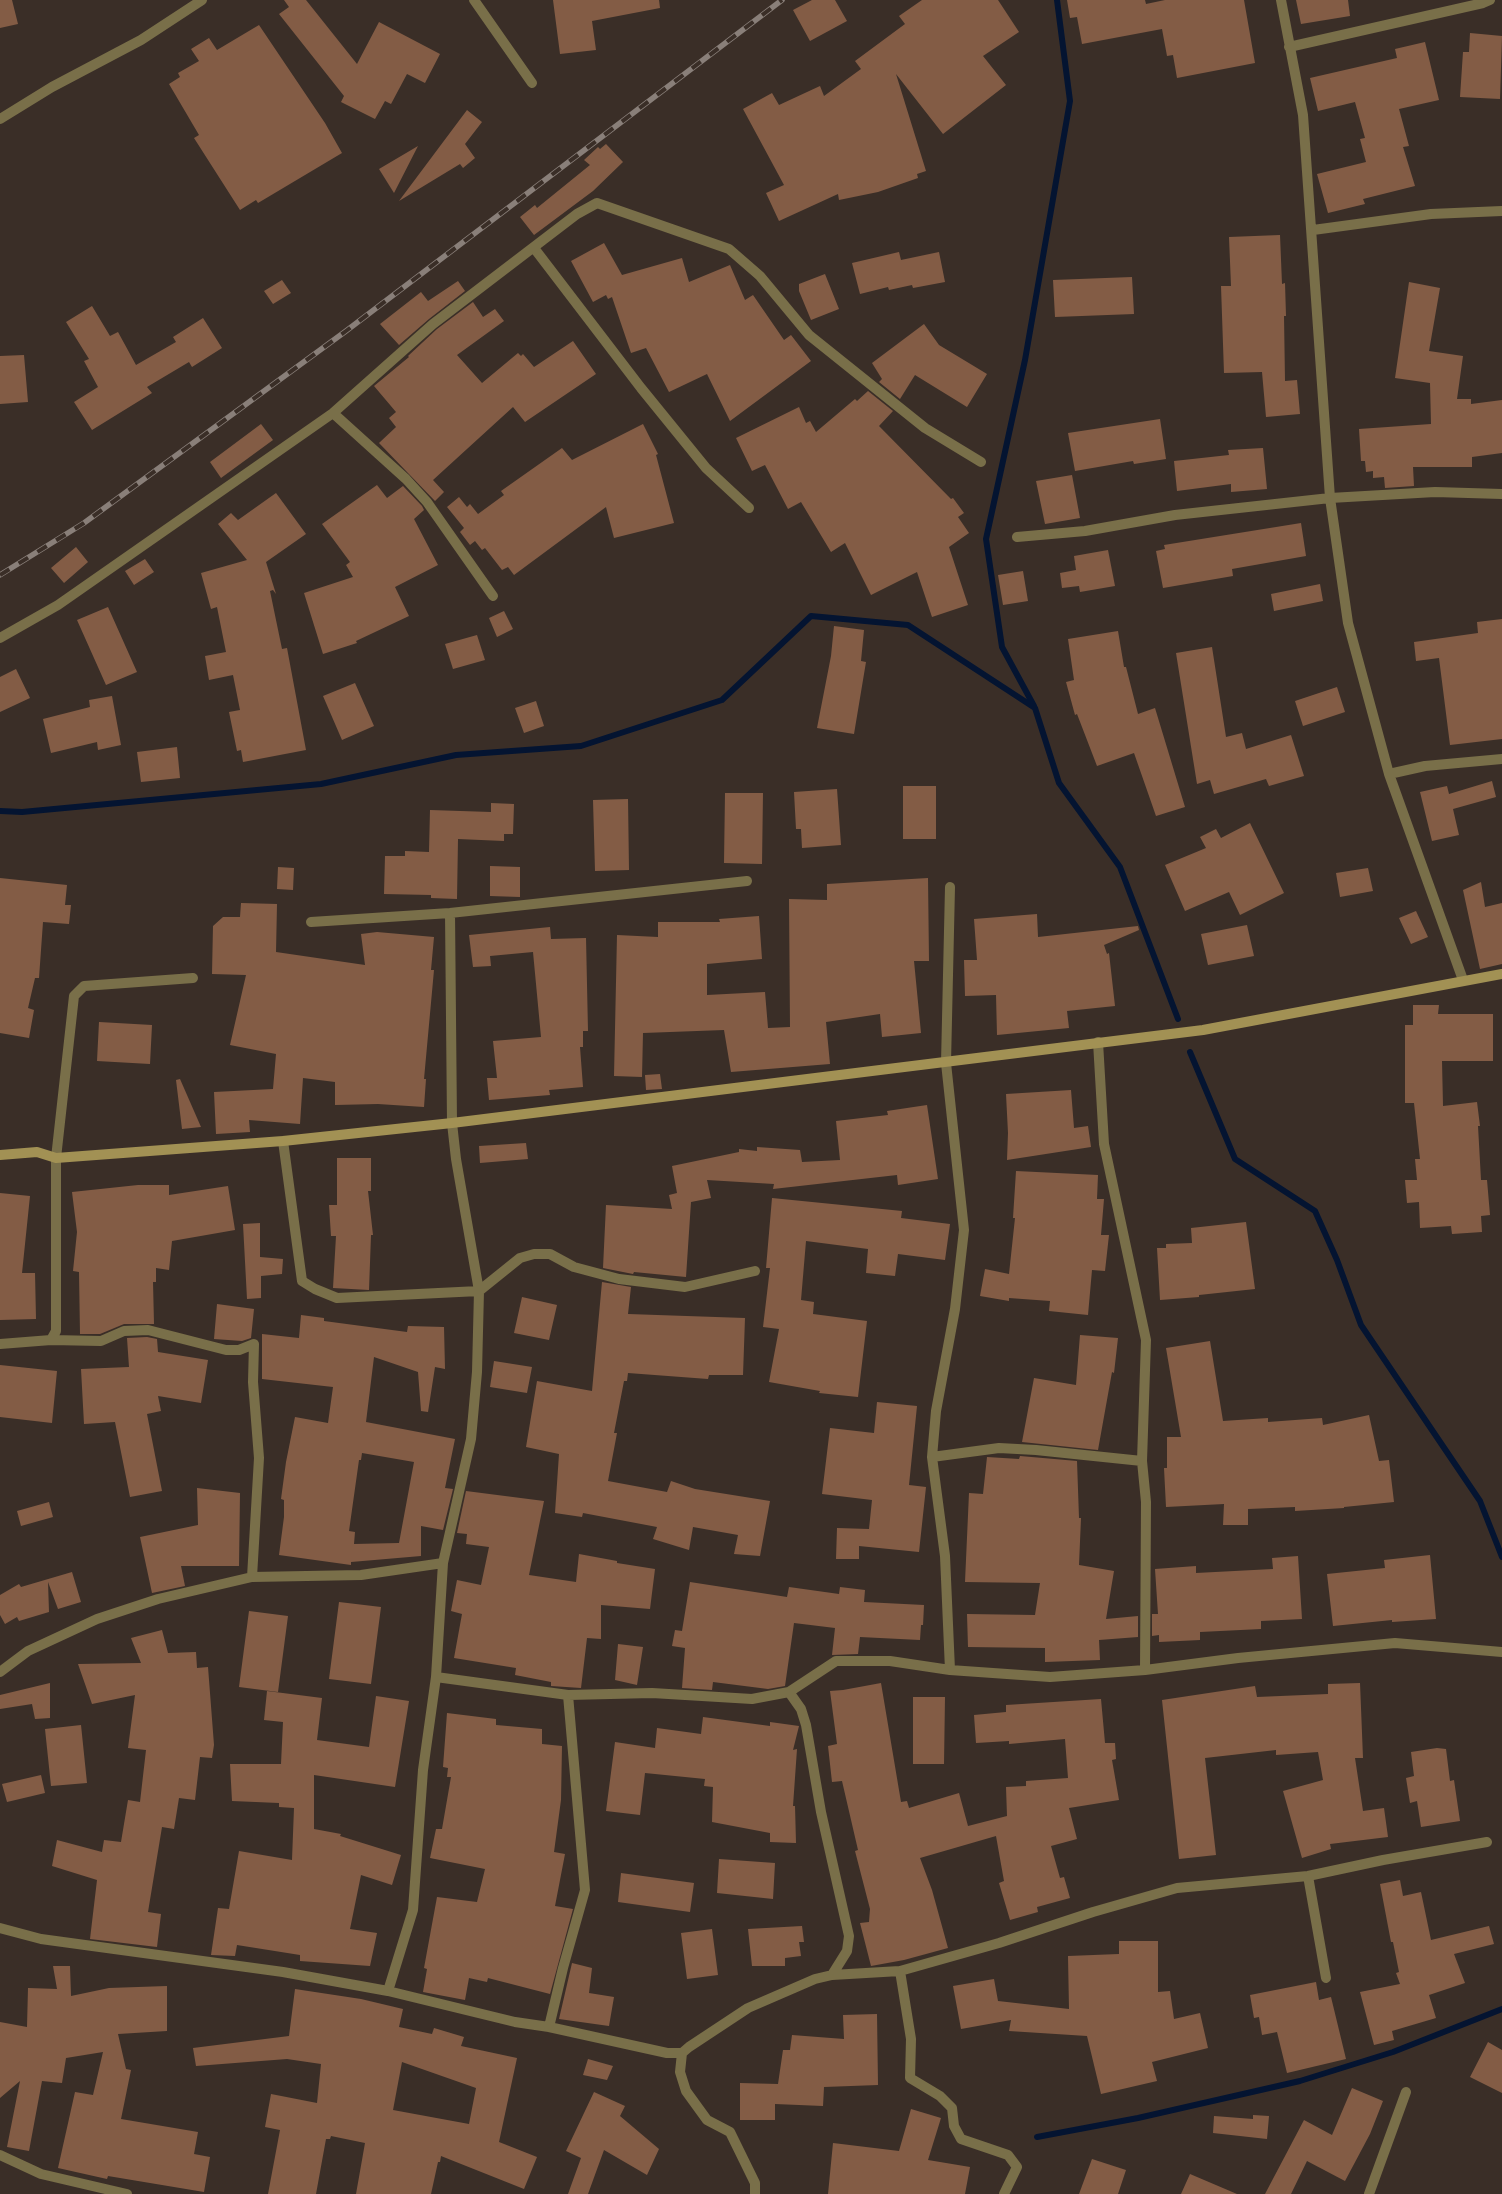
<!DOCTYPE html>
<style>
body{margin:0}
canvas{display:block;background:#3a2e27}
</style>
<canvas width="1502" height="2194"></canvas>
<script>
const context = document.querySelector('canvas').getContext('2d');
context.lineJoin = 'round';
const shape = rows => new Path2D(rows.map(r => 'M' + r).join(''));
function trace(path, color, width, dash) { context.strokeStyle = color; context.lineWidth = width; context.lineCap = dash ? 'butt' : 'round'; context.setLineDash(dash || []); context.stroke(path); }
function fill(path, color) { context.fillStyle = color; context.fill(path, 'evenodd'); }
trace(shape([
 [1034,706,1002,647,986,539,1025,360,1070,101,1057,0],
 [0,811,22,812,321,784,456,755,581,746,722,700,811,616,908,625,1035,708,1059,783,1120,867,1178,1019],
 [1190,1052,1235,1159,1315,1211,1337,1260,1361,1325,1480,1501,1502,1557],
 [1037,2137,1138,2118,1300,2081,1393,2052,1502,2009]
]), '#041431', 6);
fill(shape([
 [0,0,12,0,18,24,0,28],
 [284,0,306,0,357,64,379,22,440,54,425,83,407,74,391,104,385,101,375,119,341,102,344,96,279,14,289,7],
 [553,0,659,0,660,8,592,21,596,50,560,54],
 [812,0,835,0,847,21,810,41,793,10],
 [922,0,998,0,1019,32,983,56,1006,85,943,134,896,74,926,171,917,174,918,178,878,192,839,200,838,194,779,221,766,193,784,185,743,109,772,93,779,105,820,86,824,96,861,69,855,61,905,24,899,16],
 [1067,0,1145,0,1146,4,1165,0,1244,0,1255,63,1177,78,1173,55,1167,56,1162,29,1082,44,1077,17,1070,18],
 [1296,0,1348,0,1350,16,1301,24],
 [259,25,325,123,342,153,258,203,256,200,240,210,194,138,199,135,169,84,180,77,178,73,199,61,191,49,209,38,217,50],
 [1470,33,1502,36,1500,99,1460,97,1463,52,1469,52],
 [1425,42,1439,100,1399,109,1409,146,1403,147,1415,186,1363,199,1365,204,1328,213,1317,174,1366,162,1360,139,1365,138,1355,102,1318,111,1310,78,1397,58,1395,49],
 [467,110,482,122,465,144,475,158,463,168,460,164,399,201],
 [606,144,623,162,593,191,534,235,520,217,535,205,537,208,590,165,584,160,598,147,600,149],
 [418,146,394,193,379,169],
 [1280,235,1282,284,1285,283,1286,316,1284,316,1285,381,1297,380,1300,414,1266,417,1262,372,1224,373,1221,286,1231,286,1229,237],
 [604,243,622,275,682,258,689,282,730,265,745,300,753,295,784,340,791,335,811,361,730,421,707,374,669,392,646,348,631,353,612,297,608,299,606,295,593,302,571,261],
 [899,252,901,260,939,252,945,282,913,288,912,285,889,290,888,287,860,294,852,263],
 [825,274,839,309,811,320,799,291,799,284],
 [1132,277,1134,314,1055,317,1053,280],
 [282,280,291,293,273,304,264,291],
 [458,281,465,291,429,319,399,345,380,324,421,292,428,301],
 [1409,282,1440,288,1429,351,1463,356,1457,399,1471,399,1471,404,1502,400,1502,453,1472,457,1472,467,1413,467,1414,486,1385,488,1384,477,1373,478,1373,471,1366,472,1365,461,1361,461,1359,429,1431,424,1430,383,1395,378],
 [473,302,483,317,495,309,504,321,457,355,482,383,518,353,521,356,523,354,534,367,573,341,596,374,525,422,513,407,433,480,444,492,435,501,379,443,396,427,389,418,396,412,374,386,409,357,408,356,437,329],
 [92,306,110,336,118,332,136,365,176,342,173,337,203,318,222,348,192,367,189,362,147,387,152,393,92,430,74,402,98,387,84,361,89,359,66,322],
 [924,324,939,345,987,374,967,407,915,375,900,399,879,382,882,379,872,363],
 [24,355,28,402,0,404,0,356],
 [868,391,893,411,879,426,951,499,953,498,964,513,958,517,969,533,949,547,968,605,932,617,917,572,871,595,845,543,831,552,801,502,788,509,765,465,752,471,736,438,799,407,806,423,810,421,816,432,855,399,857,401],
 [1160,419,1166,459,1134,464,1133,461,1075,471,1068,433],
 [261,424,273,440,221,478,210,462],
 [643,424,658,454,656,455,674,523,614,538,606,507,514,575,508,567,502,570,485,548,482,550,475,541,470,545,460,532,464,528,447,507,459,497,467,507,470,504,478,514,504,495,501,491,562,448,572,460],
 [1263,448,1267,489,1231,492,1231,484,1177,491,1174,461,1229,455,1228,450],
 [1072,475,1080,518,1045,524,1036,481],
 [377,485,387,498,403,486,422,506,424,510,414,519,438,565,395,587,409,616,356,641,357,643,323,654,304,593,353,577,346,565,350,562,322,524],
 [276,493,306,534,266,562,276,594,273,590,270,591,282,649,287,648,306,750,243,762,241,750,237,751,229,712,240,710,233,675,209,680,205,656,226,652,217,607,211,609,201,573,247,560,218,524,231,513,238,520],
 [1301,523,1306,556,1232,569,1233,576,1163,588,1156,551,1165,549,1164,545],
 [76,547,88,562,64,583,51,568],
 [1108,550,1115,586,1080,592,1079,586,1062,588,1060,573,1076,570,1074,556],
 [145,559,154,572,134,585,125,571],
 [1023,571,1028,601,1003,605,998,575],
 [1320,584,1323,601,1274,611,1271,594],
 [108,607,137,672,106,685,77,620],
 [504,611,513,629,497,637,489,618],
 [1502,619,1502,739,1450,745,1439,658,1416,661,1414,642,1478,633,1477,622],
 [834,626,864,630,861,661,866,662,854,734,817,728,831,656],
 [1118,631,1124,667,1126,667,1138,714,1155,708,1185,807,1156,816,1134,753,1097,766,1077,714,1075,715,1066,682,1074,680,1068,639],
 [477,635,485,660,453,669,445,644],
 [1212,647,1226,737,1242,733,1246,749,1291,735,1304,776,1269,786,1266,779,1214,794,1210,780,1197,784,1176,653],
 [16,669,30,698,0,712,0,677],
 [355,683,374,726,342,740,323,696],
 [1337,687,1345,712,1303,726,1295,701],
 [112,696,121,745,98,750,97,742,51,753,43,719,90,707,89,700],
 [536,701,544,726,524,733,515,708],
 [177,747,180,778,141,782,137,752],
 [1492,781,1496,797,1453,809,1459,835,1432,841,1420,792,1447,786,1449,794],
 [903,786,936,786,936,839,903,839],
 [837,789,841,845,802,848,801,829,796,829,794,792],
 [725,793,763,793,762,864,724,863],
 [628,799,629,870,595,871,593,800],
 [491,803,514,804,513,834,504,834,504,841,458,839,457,899,431,898,431,895,384,894,385,856,405,856,405,851,429,852,430,810,491,812],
 [1250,823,1284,893,1240,915,1229,892,1185,911,1165,865,1206,848,1200,837,1216,829,1221,838],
 [490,866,520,867,520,897,490,896],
 [278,867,294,868,293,890,277,889],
 [1368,868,1373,891,1340,897,1336,873],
 [0,878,67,885,65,905,71,905,69,924,43,922,39,978,35,978,28,1008,34,1010,29,1038,0,1033],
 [928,878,929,961,914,961,921,1033,882,1037,880,1014,826,1022,830,1064,731,1072,724,1030,643,1033,642,1077,614,1076,617,935,658,937,658,922,720,922,719,919,759,916,762,959,707,964,707,995,765,992,768,1028,790,1027,789,899,827,900,827,884],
 [1481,882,1485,907,1502,903,1502,964,1480,969,1463,890],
 [241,903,277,904,276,952,365,965,361,934,377,932,434,937,431,970,434,970,424,1079,426,1079,424,1107,378,1104,335,1105,335,1082,303,1078,300,1124,249,1120,250,1132,216,1134,214,1092,273,1089,276,1054,230,1045,246,975,212,974,213,926,223,917,240,917],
 [1416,911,1428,937,1411,944,1399,918],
 [1037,914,1038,937,1138,926,1139,930,1104,945,1107,954,1109,953,1115,1006,1067,1011,1069,1028,997,1035,996,995,965,996,964,960,977,960,974,919],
 [1247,925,1254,956,1208,965,1201,934],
 [550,927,551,939,586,938,588,1031,583,1031,583,1047,580,1047,583,1087,549,1090,550,1095,489,1100,487,1078,497,1078,493,1041,541,1037,533,952,490,956,491,966,473,967,469,935],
 [1413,1005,1439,1005,1438,1014,1493,1014,1493,1061,1442,1061,1443,1106,1477,1102,1480,1126,1478,1126,1481,1180,1487,1180,1490,1215,1481,1216,1482,1232,1452,1234,1451,1226,1420,1228,1419,1202,1407,1203,1405,1180,1417,1180,1415,1159,1420,1159,1414,1103,1405,1103,1405,1025,1413,1025],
 [99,1022,152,1025,150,1064,97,1061],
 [660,1074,662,1089,646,1090,645,1075],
 [180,1079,201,1127,182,1129,176,1080],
 [1071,1090,1074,1128,1088,1126,1091,1147,1007,1160,1008,1133,1006,1094],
 [927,1105,938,1179,898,1185,897,1175,773,1189,774,1184,707,1180,711,1198,691,1202,686,1277,634,1272,633,1274,603,1268,606,1205,672,1209,669,1195,677,1193,672,1166,739,1152,739,1149,757,1151,757,1147,800,1150,802,1162,840,1160,836,1121,888,1115,887,1111],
 [526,1143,528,1159,480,1163,479,1146],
 [337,1158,371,1158,371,1191,368,1191,373,1235,371,1235,369,1290,333,1288,336,1236,331,1236,329,1205,337,1205],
 [1016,1171,1098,1175,1097,1199,1104,1199,1101,1235,1109,1235,1105,1271,1092,1270,1088,1315,1049,1311,1050,1301,1009,1298,1009,1301,980,1296,985,1269,1009,1274,1015,1218,1013,1218],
 [138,1185,169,1185,169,1195,228,1186,235,1230,172,1241,169,1270,156,1268,156,1282,153,1282,154,1324,124,1324,100,1334,80,1334,79,1272,73,1271,77,1232,72,1192],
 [0,1193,30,1196,22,1273,35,1273,36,1319,0,1320],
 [772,1198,902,1211,901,1218,950,1224,945,1260,898,1254,895,1276,866,1273,868,1249,806,1241,801,1300,814,1302,813,1314,867,1321,858,1397,819,1393,820,1391,769,1382,779,1329,763,1327,770,1268,766,1268],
 [1246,1222,1255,1289,1199,1295,1199,1297,1160,1300,1157,1248,1166,1248,1166,1244,1192,1243,1191,1228],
 [260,1223,260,1257,283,1259,282,1274,261,1276,261,1298,247,1299,243,1224],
 [602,1282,631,1287,628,1314,745,1318,743,1375,709,1375,708,1379,628,1373,627,1381,624,1381,614,1433,617,1433,608,1481,667,1492,671,1481,695,1489,770,1501,760,1556,734,1554,738,1535,693,1527,689,1550,653,1539,657,1527,583,1513,582,1517,555,1513,559,1454,526,1447,537,1381,592,1391],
 [522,1297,557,1305,549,1340,514,1333],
 [217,1304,254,1309,251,1338,242,1341,214,1339],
 [301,1315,324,1318,324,1321,407,1332,408,1326,444,1327,445,1369,435,1367,428,1412,421,1411,418,1372,374,1357,366,1422,455,1439,445,1488,453,1489,443,1530,421,1526,421,1556,351,1562,351,1565,279,1555,284,1517,284,1500,281,1499,286,1462,295,1417,328,1423,333,1387,262,1379,262,1334,299,1338],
 [362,1453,414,1462,399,1543,354,1544,355,1532,349,1531,359,1460,361,1460],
 [1080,1335,1118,1338,1114,1373,1112,1372,1098,1450,1022,1442,1034,1378,1076,1385],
 [147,1337,157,1339,158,1352,208,1360,201,1403,158,1396,161,1411,147,1414,162,1491,130,1497,115,1422,84,1424,81,1369,129,1367,127,1338],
 [1210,1341,1223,1421,1268,1418,1268,1422,1322,1418,1323,1425,1369,1415,1379,1461,1389,1460,1394,1502,1344,1507,1344,1508,1295,1511,1295,1507,1248,1509,1248,1525,1223,1525,1224,1504,1166,1507,1164,1468,1167,1468,1167,1437,1181,1437,1166,1348],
 [494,1361,532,1367,527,1393,490,1387],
 [0,1365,57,1371,52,1423,0,1417],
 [877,1402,917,1406,909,1485,926,1487,919,1552,859,1546,859,1559,836,1559,837,1528,869,1529,872,1500,822,1494,830,1428,874,1433],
 [1020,1456,1077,1461,1079,1518,1081,1518,1079,1565,1114,1571,1106,1619,1138,1616,1138,1637,1099,1640,1100,1660,1045,1662,1045,1648,968,1647,967,1614,1035,1615,1040,1583,965,1582,969,1493,983,1494,987,1457,1019,1459],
 [197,1488,240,1493,239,1566,181,1566,185,1586,152,1593,140,1537,198,1525],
 [466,1491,544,1501,529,1575,576,1582,579,1554,617,1561,617,1563,655,1569,650,1609,601,1605,601,1639,587,1638,581,1688,551,1686,551,1682,515,1675,516,1668,454,1658,462,1614,451,1611,457,1580,481,1585,489,1547,466,1544,467,1534,457,1533],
 [49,1502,53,1517,21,1526,17,1511],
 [1430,1555,1436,1619,1392,1622,1392,1620,1333,1626,1327,1574,1385,1568,1384,1560],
 [1298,1556,1302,1619,1261,1621,1261,1629,1200,1632,1200,1640,1159,1642,1159,1635,1152,1636,1152,1614,1158,1614,1155,1569,1196,1566,1196,1573,1273,1569,1272,1558],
 [72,1572,81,1602,58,1609,48,1582,49,1612,19,1621,17,1617,5,1624,0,1615,0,1595,19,1584,21,1587],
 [690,1582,787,1597,789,1587,839,1594,840,1587,865,1590,864,1602,924,1605,923,1625,921,1625,920,1640,860,1637,858,1654,832,1655,835,1628,794,1623,785,1686,768,1689,713,1682,712,1690,682,1688,685,1648,672,1646,675,1630,682,1631],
 [339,1602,381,1607,371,1684,329,1679],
 [249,1611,288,1616,278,1692,239,1687],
 [162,1630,168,1653,196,1652,197,1668,208,1667,214,1745,212,1758,200,1757,195,1800,179,1798,174,1829,162,1827,148,1912,161,1914,157,1947,90,1939,97,1880,52,1866,57,1840,102,1852,104,1840,121,1842,128,1800,140,1802,146,1750,128,1748,135,1695,92,1704,78,1664,141,1663,131,1638],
 [618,1644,643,1647,637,1685,615,1680],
 [50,1683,50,1718,35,1719,32,1704,0,1709,0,1695],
 [881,1683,901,1802,907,1801,909,1808,959,1793,968,1826,1007,1816,1006,1787,1026,1786,1026,1781,1068,1778,1065,1739,1009,1744,1009,1741,976,1743,974,1715,1006,1712,1006,1705,1101,1699,1105,1743,1115,1743,1116,1759,1112,1760,1119,1800,1069,1808,1077,1839,1051,1846,1060,1878,1064,1877,1070,1898,1037,1907,1038,1912,1010,1920,999,1883,1004,1881,996,1836,920,1858,932,1890,948,1948,904,1960,871,1966,860,1923,869,1922,870,1909,855,1851,858,1850,842,1781,832,1782,828,1746,837,1744,830,1691,843,1690],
 [1360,1683,1363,1758,1355,1758,1363,1811,1384,1808,1388,1837,1330,1844,1331,1849,1302,1858,1283,1791,1323,1780,1318,1752,1276,1755,1276,1750,1205,1758,1216,1855,1179,1859,1162,1700,1255,1686,1257,1697,1328,1694,1328,1684],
 [267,1691,322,1698,317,1740,369,1747,376,1696,409,1701,395,1787,314,1775,314,1829,341,1834,340,1836,401,1855,392,1885,361,1875,350,1929,377,1933,370,1966,300,1961,300,1955,237,1945,235,1956,211,1955,218,1908,229,1909,239,1851,292,1860,294,1808,279,1807,279,1803,232,1801,230,1764,281,1764,283,1722,264,1720],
 [913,1697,945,1697,944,1764,913,1764],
 [447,1713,496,1719,496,1725,542,1729,542,1744,562,1746,561,1800,554,1852,565,1854,555,1906,573,1909,550,1994,488,1978,487,1982,469,1978,465,2000,423,1992,427,1969,424,1968,437,1897,477,1902,485,1869,430,1858,436,1829,442,1829,451,1777,447,1777,448,1768,443,1767],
 [703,1717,770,1726,770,1722,799,1726,793,1750,797,1749,793,1806,795,1806,796,1843,770,1842,770,1833,712,1822,713,1787,704,1786,705,1779,645,1773,640,1815,606,1811,615,1742,655,1748,657,1728,701,1734],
 [81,1725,87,1783,51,1786,45,1729],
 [1437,1748,1446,1749,1450,1781,1454,1780,1460,1821,1421,1827,1417,1801,1410,1803,1406,1778,1414,1776,1411,1752],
 [41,1775,45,1793,7,1802,2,1784],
 [719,1859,775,1863,773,1899,717,1893],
 [621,1873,694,1883,690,1912,618,1902],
 [1400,1880,1403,1896,1421,1892,1431,1940,1489,1926,1494,1944,1454,1954,1465,1983,1429,1995,1436,2018,1392,2031,1394,2040,1374,2045,1360,1992,1400,1984,1396,1973,1399,1972,1393,1942,1391,1942,1380,1884],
 [802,1926,804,1942,799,1942,801,1956,785,1958,785,1966,752,1966,748,1929],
 [712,1929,718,1975,687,1979,681,1933],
 [1119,1941,1158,1941,1158,1992,1170,1991,1174,2019,1200,2013,1208,2048,1152,2062,1157,2081,1101,2094,1087,2036,1009,2031,1011,2020,961,2029,953,1986,994,1979,998,2001,1069,2009,1068,1956,1119,1954],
 [572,1963,592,1968,589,1993,614,1997,609,2026,559,2019],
 [53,1966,70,1966,71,1996,109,1988,167,1986,167,2031,118,2034,126,2069,131,2070,121,2119,198,2132,194,2154,210,2157,204,2192,108,2176,107,2179,58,2168,75,2092,93,2095,103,2052,66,2058,62,2083,42,2081,29,2151,7,2147,20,2081,0,2098,0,2022,27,2027,28,1988,57,1989],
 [1316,1982,1319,2000,1331,1997,1346,2059,1287,2073,1277,2032,1262,2035,1259,2017,1254,2018,1250,1995],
 [295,1989,361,1999,403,2009,399,2027,432,2034,434,2028,464,2037,461,2046,517,2058,499,2142,537,2157,524,2189,441,2156,440,2162,438,2162,431,2194,356,2194,365,2143,331,2136,330,2139,326,2139,316,2194,268,2194,280,2130,265,2127,271,2094,317,2103,321,2064,287,2059,196,2066,193,2048,289,2036],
 [402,2062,476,2088,469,2124,393,2110],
 [877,2014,878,2085,824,2087,823,2106,775,2104,775,2120,740,2120,740,2083,778,2084,783,2050,790,2050,792,2035,844,2039,843,2015],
 [1488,2042,1502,2050,1502,2093,1470,2077],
 [588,2059,613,2066,607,2080,583,2075],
 [1352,2088,1383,2101,1370,2134,1345,2181,1307,2161,1291,2194,1265,2194,1304,2120,1332,2135],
 [594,2092,625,2106,620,2116,659,2149,647,2175,604,2150,588,2194,568,2194,581,2158,566,2151],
 [911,2109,941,2118,928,2160,970,2167,965,2194,828,2194,833,2143,899,2151],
 [1253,2115,1269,2116,1267,2139,1213,2133,1214,2116,1253,2119],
 [1092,2159,1126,2170,1118,2194,1079,2194],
 [1190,2174,1237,2194,1181,2194]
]), '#835c45');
trace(shape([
 [474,0,532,83],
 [1281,0,1303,115,1330,498,1348,623,1389,774,1463,980],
 [1289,47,1483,3,1490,0],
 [0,119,52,87,141,40,202,0],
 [1313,230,1431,214,1502,211],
 [534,248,641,388,706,468,749,508],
 [333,413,406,479,427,502,493,596],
 [1017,537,1085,531,1175,515,1330,498,1435,492,1502,494],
 [0,638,58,605,333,413,433,324,577,214,597,203,729,249,760,276,809,335,925,428,981,462],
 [1389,774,1425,766,1502,759],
 [950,887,946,1063,964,1230,955,1309,936,1411,932,1457,945,1556,950,1670],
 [311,922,450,913,747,881],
 [1098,1042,1104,1144,1146,1340,1142,1461,1146,1502,1145,1670],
 [283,1141,302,1281,315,1289,337,1298,479,1291,520,1258,534,1254,550,1254,574,1267,619,1279,685,1287,755,1271],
 [51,1340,101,1341,124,1331,148,1330,226,1350,239,1350,254,1344,253,1382,259,1458,252,1577],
 [0,1344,51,1340,56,1331,56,1158,74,996,84,986,193,978],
 [932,1457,999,1448,1036,1450,1142,1461],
 [0,1672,28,1651,97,1619,158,1599,252,1577,361,1575,443,1563],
 [436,1677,568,1695,652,1693,752,1699,789,1692,836,1661,890,1661,950,1670,1050,1677,1145,1670,1238,1658,1395,1643,1502,1652],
 [789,1692,801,1709,806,1725,821,1812,849,1936,847,1951,832,1975],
 [1308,1876,1326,1978],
 [0,1928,41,1939,283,1972,388,1991,515,2022,549,2027,667,2053,682,2053],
 [900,1971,911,2039,910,2078,940,2096,952,2108,954,2126,961,2139,1008,2155,1017,2167,1004,2194],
 [388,1991,413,1910,423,1770,436,1677,443,1563,471,1439,477,1372,479,1291,456,1159,452,1123,450,913],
 [549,2027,563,1968,585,1890,568,1695],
 [0,2155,41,2174,127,2194],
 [755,2194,755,2183,730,2132,707,2120,686,2091,680,2072,682,2053,689,2047,748,2008,815,1979,832,1975,900,1971,999,1943,1093,1912,1177,1888,1308,1876,1383,1860,1487,1842],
 [1369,2194,1406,2092]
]), '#796f49', 10);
trace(shape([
 [0,1155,37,1152,56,1158,283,1141,452,1123,1203,1030,1502,974]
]), '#a29154', 10);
const rail = shape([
 [0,575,84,523,346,331,782,0]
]);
trace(rail, '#897f79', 5.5);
trace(rail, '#3a2e27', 4, [11]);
</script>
